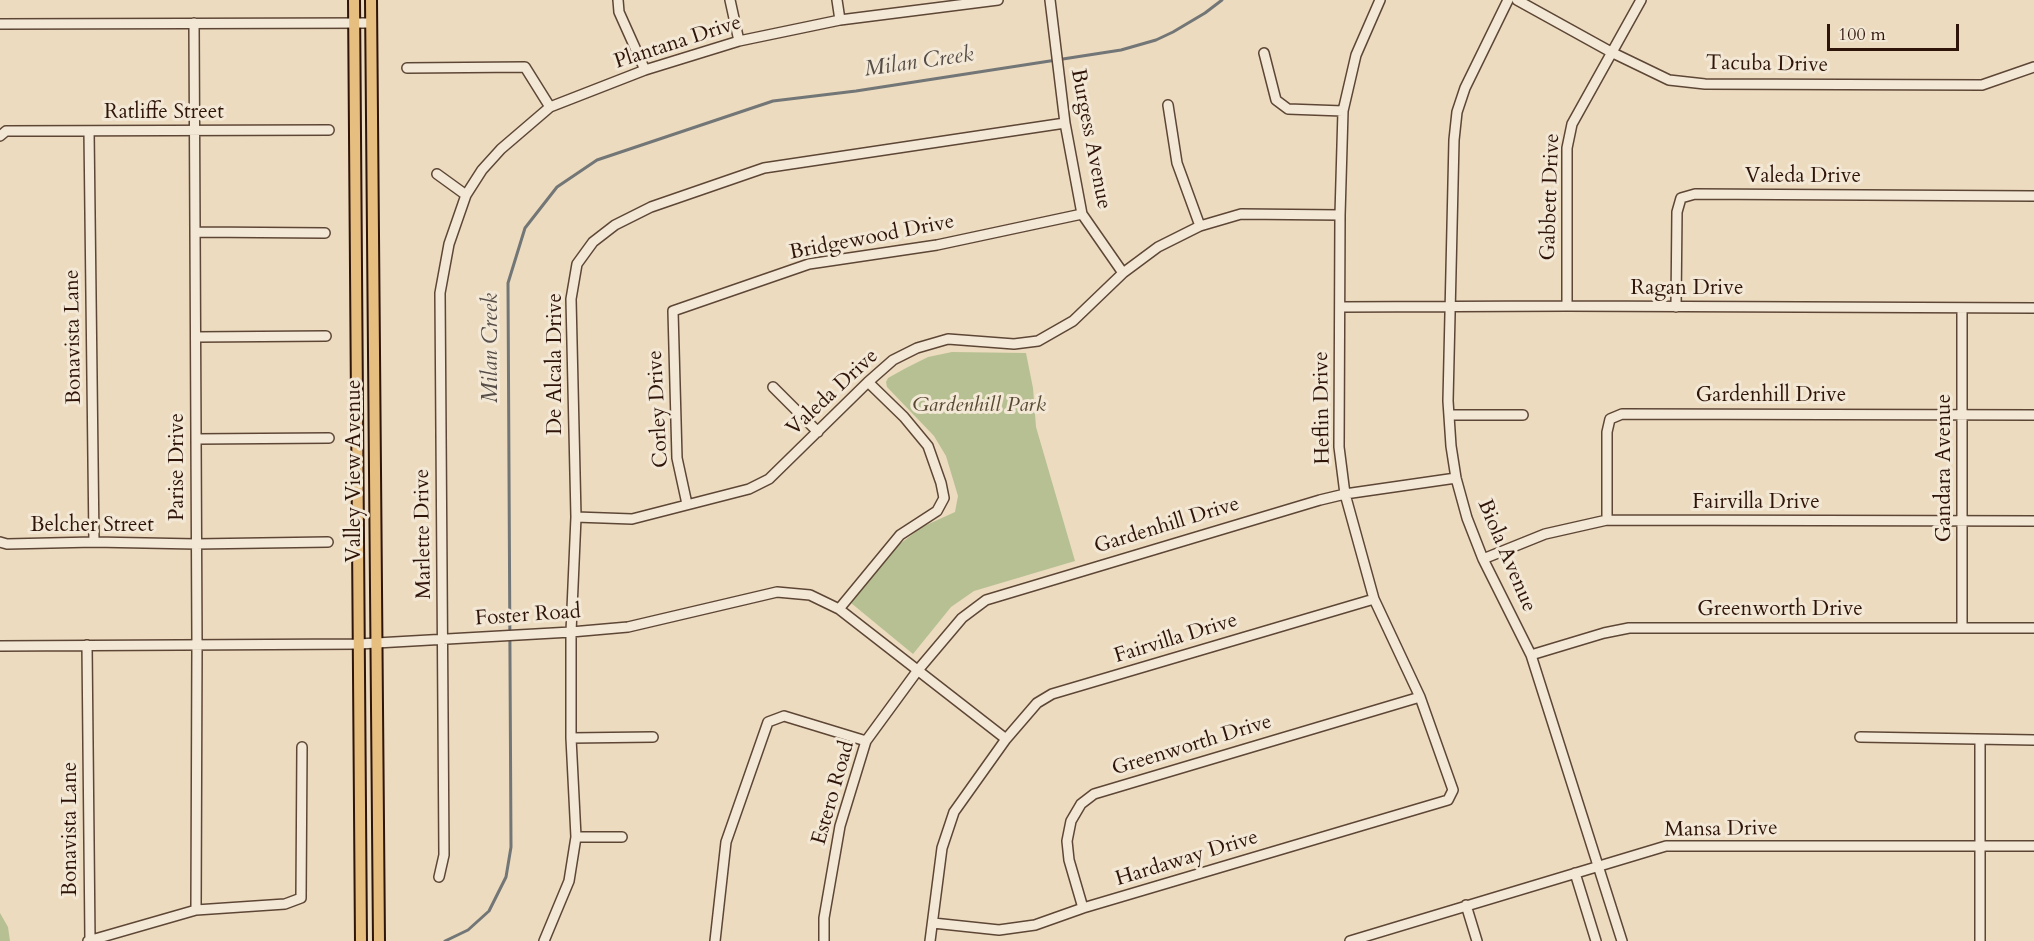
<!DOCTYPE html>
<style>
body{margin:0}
#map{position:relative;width:2034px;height:941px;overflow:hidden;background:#ecdbbf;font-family:Cardo,serif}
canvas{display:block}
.scale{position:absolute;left:1827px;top:24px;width:132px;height:27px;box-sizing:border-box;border:3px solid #2e1409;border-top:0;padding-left:8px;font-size:18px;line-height:21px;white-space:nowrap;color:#2e1409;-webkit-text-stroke:4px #f3e8d5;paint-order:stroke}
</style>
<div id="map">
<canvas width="2034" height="941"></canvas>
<div class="scale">100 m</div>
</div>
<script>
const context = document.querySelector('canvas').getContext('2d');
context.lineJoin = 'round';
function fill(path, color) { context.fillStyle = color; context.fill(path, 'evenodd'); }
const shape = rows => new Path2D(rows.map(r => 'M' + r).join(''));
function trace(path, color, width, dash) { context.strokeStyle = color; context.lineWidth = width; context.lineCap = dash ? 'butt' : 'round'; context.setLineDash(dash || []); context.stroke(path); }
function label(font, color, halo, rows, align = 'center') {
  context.font = font + ' Cardo,serif'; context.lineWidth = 6; context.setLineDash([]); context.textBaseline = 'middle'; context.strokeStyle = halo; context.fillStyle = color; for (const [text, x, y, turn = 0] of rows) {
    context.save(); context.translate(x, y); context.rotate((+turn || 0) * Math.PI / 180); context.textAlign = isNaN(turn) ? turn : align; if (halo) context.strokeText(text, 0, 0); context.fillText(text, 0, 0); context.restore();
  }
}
fill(shape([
 [952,352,1026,353,1033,388,1036,427,1075,561,974,591,951,607,913,654,851,603,892,550,922,527,955,512,958,496,946,456,934,436,887,387,886,382,888,378,906,368,928,357],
 [0,913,8,927,10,941,0,941]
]), '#b7c092');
trace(shape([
 [445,941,468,930,489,911,506,877,511,847,508,283,525,228,557,187,597,160,773,101,856,91,1121,50,1156,40,1173,32,1205,13,1222,0]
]), '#727676', 3);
const minor = shape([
 [618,0,619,12,645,70],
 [730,0,739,41],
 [837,0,840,20],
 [1050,0,1065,123,1082,214,1123,273],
 [1508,0,1465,88,1457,112,1454,140,1448,401,1451,446,1456,478,1467,518,1483,559,1531,655,1622,941],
 [1517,0,1611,52,1669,80,1705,84,1982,85,2034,67],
 [194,23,197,645,196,910],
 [0,24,371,23],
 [1264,53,1276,100,1288,109,1343,111],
 [407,68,525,67,550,107],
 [1168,105,1177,163,1200,226],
 [89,131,94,542],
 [0,136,6,131,329,130],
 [437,174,466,195],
 [197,232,325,233],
 [1567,306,1567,148,1572,124,1641,0],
 [1340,307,1567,306,2034,308],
 [1676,307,1677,212,1681,198,1695,194,2034,196],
 [196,337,326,336],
 [773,387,818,432],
 [1449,415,1523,415],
 [196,439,329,438],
 [687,504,677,458,673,311,809,264,937,245,1082,214],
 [576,517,632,519,749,489,769,479,868,382,893,360,917,348,948,339,1014,344,1038,341,1073,321,1123,273,1158,247,1200,226,1241,214,1340,215],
 [1607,520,1607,432,1610,419,1622,414,2034,415],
 [0,542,7,544,94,542,196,544,328,542],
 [1483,559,1545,534,1607,520,2034,521],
 [839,609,900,535,937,511,944,498,941,483,928,446,904,417,868,382],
 [1962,628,1962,308],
 [87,645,90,940],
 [0,646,359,644,571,632,628,627,777,592,810,595,839,609,1006,739],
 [1531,655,1604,633,1629,628,2034,628],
 [1860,737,2034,740],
 [571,738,653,737],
 [576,837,622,837],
 [1575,873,1596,941],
 [439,877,444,855,440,293,449,244,466,195,482,170,501,149,550,107,645,70,739,41,840,20,998,0],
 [1466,905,1477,941],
 [1083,908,1069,860,1067,841,1071,821,1081,804,1094,794,1420,697],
 [933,923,999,930,1035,925,1083,908,1448,800,1453,790,1420,697,1374,599,1345,494,1339,447,1340,215,1343,111,1356,55,1380,0],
 [88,941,196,910,285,904,301,898,302,747],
 [544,941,569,881,576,837,571,738,571,632,576,517,571,299,577,264,593,242,615,225,651,207,764,168,1065,123],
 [715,941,726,842,768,722,784,716,866,741],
 [824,941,824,918,840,826,866,741,918,670,962,618,986,600,1320,500,1345,494,1456,478],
 [930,941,942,848,954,812,1006,739,1037,703,1052,694,1374,599],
 [1350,941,1666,846,2034,846],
 [1980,941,1980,740]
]);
const major = shape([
 [354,0,361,941],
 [371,0,379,941]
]);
trace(minor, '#5e4636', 12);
trace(major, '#2e1409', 14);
trace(minor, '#f3e8d5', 9);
trace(major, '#e6be80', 10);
label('21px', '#2e1409', '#f3e8d5', [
 ["Plantana Drive",678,43,-18],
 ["Tacuba Drive",1767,65,1],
 ["Ratliffe Street",164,113],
 ["Burgess Avenue",1090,139,79],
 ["Valeda Drive",1803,177],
 ["Gabbett Drive",1551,197,-88],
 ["Bridgewood Drive",872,238,-11],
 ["Ragan Drive",1687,289],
 ["Bonavista Lane",74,337,-91],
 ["De Alcala Drive",556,364,-90],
 ["Valeda Drive",833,393,-43],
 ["Gardenhill Drive",1771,396],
 ["Heflin Drive",1323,408,-91],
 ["Corley Drive",659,409,-93],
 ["Parise Drive",178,467,-90],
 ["Gandara Avenue",1945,468,-90],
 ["Valley View Avenue",355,471,-90],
 ["Fairvilla Drive",1756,503],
 ["Belcher Street",92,526],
 ["Gardenhill Drive",1167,526,-17],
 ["Marlette Drive",424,534,-91],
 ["Biola Avenue",1506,556,67],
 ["Greenworth Drive",1780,610],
 ["Foster Road",528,616,-4],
 ["Fairvilla Drive",1176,639,-17],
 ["Greenworth Drive",1192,746,-17],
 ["Estero Road",834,793,-74],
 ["Bonavista Lane",71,829,-90],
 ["Mansa Drive",1721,830,-1],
 ["Hardaway Drive",1187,859,-17]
]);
label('italic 21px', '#574832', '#f3e8d5', [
 ["Gardenhill Park",979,406]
]);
label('italic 22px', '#564d48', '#f3e8d5', [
 ["Milan Creek",919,63,-8],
 ["Milan Creek",492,348,-90]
]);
</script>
